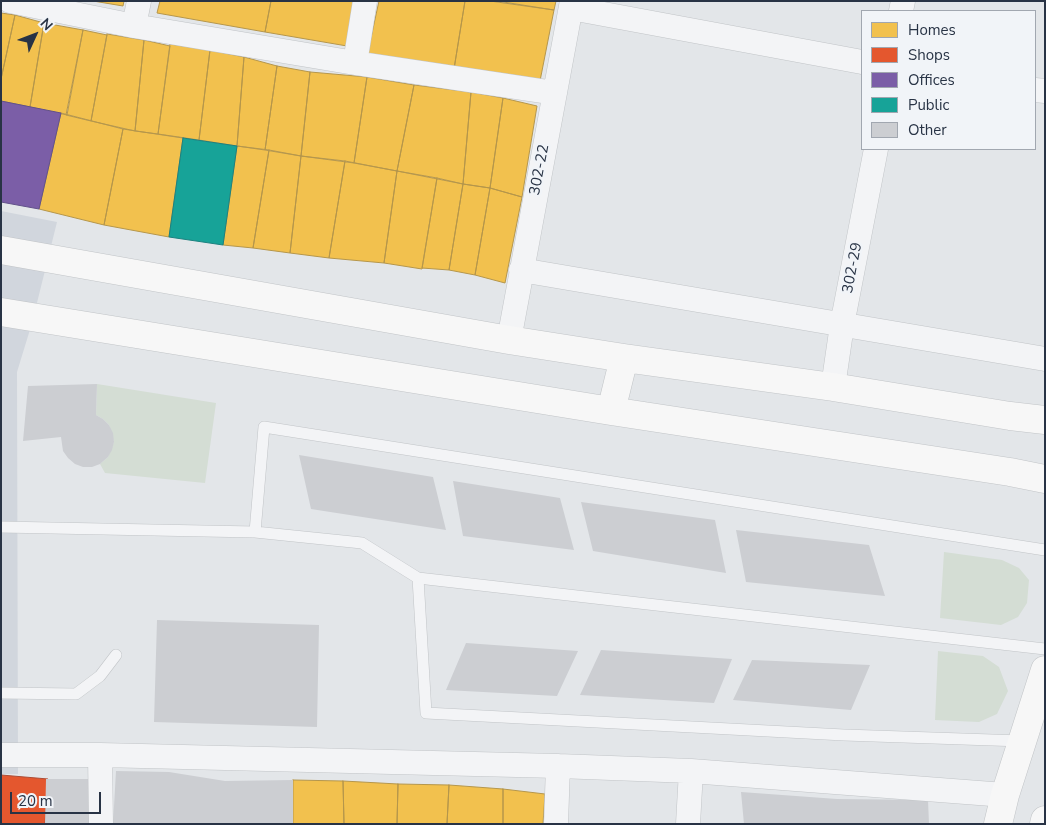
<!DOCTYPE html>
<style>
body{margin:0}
#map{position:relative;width:1046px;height:825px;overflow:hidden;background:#e3e6e9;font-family:"Nunito Sans",sans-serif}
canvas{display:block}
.frame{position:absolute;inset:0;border:2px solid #283345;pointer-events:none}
.legend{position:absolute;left:861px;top:10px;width:175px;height:140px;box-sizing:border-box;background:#f1f4f8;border:1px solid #a1a7b0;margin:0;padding:6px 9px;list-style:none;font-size:15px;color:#283345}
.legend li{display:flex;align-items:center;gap:10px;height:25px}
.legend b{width:25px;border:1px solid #a1a7b0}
.north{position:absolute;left:10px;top:10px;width:50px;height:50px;-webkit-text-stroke:4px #f1f4f8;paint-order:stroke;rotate:47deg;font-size:14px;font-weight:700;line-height:20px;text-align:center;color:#283345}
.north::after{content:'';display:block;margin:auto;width:18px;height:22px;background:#283345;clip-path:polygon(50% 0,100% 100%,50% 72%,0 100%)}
.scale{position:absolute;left:10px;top:792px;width:91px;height:22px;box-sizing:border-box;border:2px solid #283345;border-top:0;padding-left:6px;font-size:15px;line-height:18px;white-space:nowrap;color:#283345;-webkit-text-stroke:4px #f1f4f8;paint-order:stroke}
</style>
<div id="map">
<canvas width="1046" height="825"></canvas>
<div class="frame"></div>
<ul class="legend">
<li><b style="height:14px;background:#f2c14e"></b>Homes</li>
<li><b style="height:14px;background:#e4572e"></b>Shops</li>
<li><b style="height:14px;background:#7b5ea7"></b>Offices</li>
<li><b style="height:14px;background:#17a398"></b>Public</li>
<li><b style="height:14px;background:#ccced2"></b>Other</li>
</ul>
<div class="north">N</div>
<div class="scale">20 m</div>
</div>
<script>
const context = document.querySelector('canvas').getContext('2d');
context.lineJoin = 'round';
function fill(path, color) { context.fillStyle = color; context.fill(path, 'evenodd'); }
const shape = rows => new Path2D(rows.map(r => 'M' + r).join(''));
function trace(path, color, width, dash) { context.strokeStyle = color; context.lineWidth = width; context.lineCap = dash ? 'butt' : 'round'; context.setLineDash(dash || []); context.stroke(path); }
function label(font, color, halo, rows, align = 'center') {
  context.font = font + ' "Nunito Sans",sans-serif'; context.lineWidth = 5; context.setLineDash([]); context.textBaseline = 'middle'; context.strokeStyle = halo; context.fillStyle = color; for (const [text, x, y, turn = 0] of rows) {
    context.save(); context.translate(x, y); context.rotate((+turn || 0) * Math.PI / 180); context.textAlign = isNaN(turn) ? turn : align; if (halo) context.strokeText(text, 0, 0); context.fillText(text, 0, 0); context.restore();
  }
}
fill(shape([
 [1,211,57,222,32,323,17,372,18,774,1,774]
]), '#d1d6dd');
fill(shape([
 [97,384,216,403,205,483,105,473,100,464,108,457,114,442,109,425,103,419,96,415],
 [944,552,1002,560,1019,568,1029,580,1027,603,1018,617,1001,625,940,618],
 [938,651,983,656,999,667,1008,691,997,714,979,722,935,720]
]), '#d4ddd4');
const homes = shape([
 [93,1,124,1,123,6,93,1],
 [160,1,271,1,265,32,157,13,160,1],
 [271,1,355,1,347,46,265,32,271,1],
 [379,1,465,1,454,69,367,56,379,1],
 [465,1,490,1,554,10,540,81,454,69,465,1],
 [497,1,556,1,554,10,497,1],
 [1,13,15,15,1,79,1,13],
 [15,15,44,23,30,107,1,101,1,79,15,15],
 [44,23,83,30,67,115,30,107,44,23],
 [83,30,107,35,91,121,66,115,83,30],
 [107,34,144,40,135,131,91,121,107,34],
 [144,40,170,46,158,134,135,131,144,40],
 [170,44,210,50,199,140,158,134,170,44],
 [210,50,244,57,237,146,199,140,210,50],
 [244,57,277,66,265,150,237,146,244,57],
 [277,66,310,72,301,156,265,150,277,66],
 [310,72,367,77,354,163,301,156,310,72],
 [367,77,414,85,397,171,354,163,367,77],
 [414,85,471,92,463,184,397,171,414,85],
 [471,92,503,98,490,188,463,184,471,92],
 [503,98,537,106,522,197,490,188,503,98],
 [61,113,123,129,104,225,39,209,61,113],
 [123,129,183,138,169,237,104,225,123,129],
 [237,146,269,150,253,248,223,245,237,146],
 [269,150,301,156,290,253,253,248,269,150],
 [301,156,345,161,329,258,290,253,301,156],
 [345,161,397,171,384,263,329,258,345,161],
 [397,171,437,178,422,269,384,263,397,171],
 [437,178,463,184,449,270,422,268,437,178],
 [463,184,490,188,475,275,449,270,463,184],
 [490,188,522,197,505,283,475,275,490,188],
 [293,780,343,781,344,824,293,824,293,780],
 [343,781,398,784,397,824,344,824,343,781],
 [398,784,449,785,447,824,397,824,398,784],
 [449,785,503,789,503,824,447,824,449,785],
 [503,789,545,794,543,824,503,824,503,789]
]);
fill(homes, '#f2c14e');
trace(homes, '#b5964b', 1);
const shops = shape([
 [1,775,48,779,45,824,1,824,1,775]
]);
fill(shops, '#e4572e');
trace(shops, '#ac4c35', 1);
const offices = shape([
 [1,101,61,113,39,209,1,202,1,101]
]);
fill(offices, '#7b5ea7');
trace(offices, '#62518a', 1);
const public = shape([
 [183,138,237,146,223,245,169,237,183,138]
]);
fill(public, '#17a398');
trace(public, '#1c817f', 1);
fill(shape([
 [97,384,96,415,103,419,109,425,113,433,114,442,112,450,108,457,100,464,92,467,83,467,75,464,68,458,63,451,61,437,23,441,28,386],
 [299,455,433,477,446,530,311,509],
 [453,481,560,498,574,550,463,536],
 [581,502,715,520,726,573,593,551],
 [736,530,869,545,885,596,746,582],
 [157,620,319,625,317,727,154,722],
 [466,643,578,651,557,696,446,690],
 [601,650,732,659,714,703,580,695],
 [752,660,870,665,851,710,733,700],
 [116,771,169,772,225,781,293,780,293,824,113,824],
 [46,779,91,779,91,824,45,824],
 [741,792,837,799,928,800,929,824,744,824]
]), '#ccced2');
const service = shape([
 [1,527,255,532,362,543,418,578,1045,649],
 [255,532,264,427,1045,550],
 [418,578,426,713,844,735,1022,741],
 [1,693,76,694,100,676,116,655]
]);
const minor = shape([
 [10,1,134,26,355,63,555,93],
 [571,8,862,62],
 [901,11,903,1],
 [134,26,139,1],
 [355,63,365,1],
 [1035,90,1045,91],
 [521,270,1045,359],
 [509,340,572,1],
 [833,387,842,325,876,149],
 [1,755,100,755,558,766,691,771,1005,795],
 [100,755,101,824],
 [556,824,558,766],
 [688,824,691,771]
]);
const secondary = shape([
 [1,250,509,340,624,358,833,387,1010,416,1045,420],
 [1,312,611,411,1010,472,1045,479],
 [611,411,624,358],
 [998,824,1005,795,1045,670],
 [1044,824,1045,820]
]);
trace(service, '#c1c4c7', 12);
trace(minor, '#c1c4c7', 25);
trace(secondary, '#c1c4c7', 29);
trace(service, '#f3f4f6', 11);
trace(minor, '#f3f4f6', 24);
trace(secondary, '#f7f7f7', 28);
label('15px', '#283345', '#f1f4f8', [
 ["302-22",540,170,-79],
 ["302-29",853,268,-79]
]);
</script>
